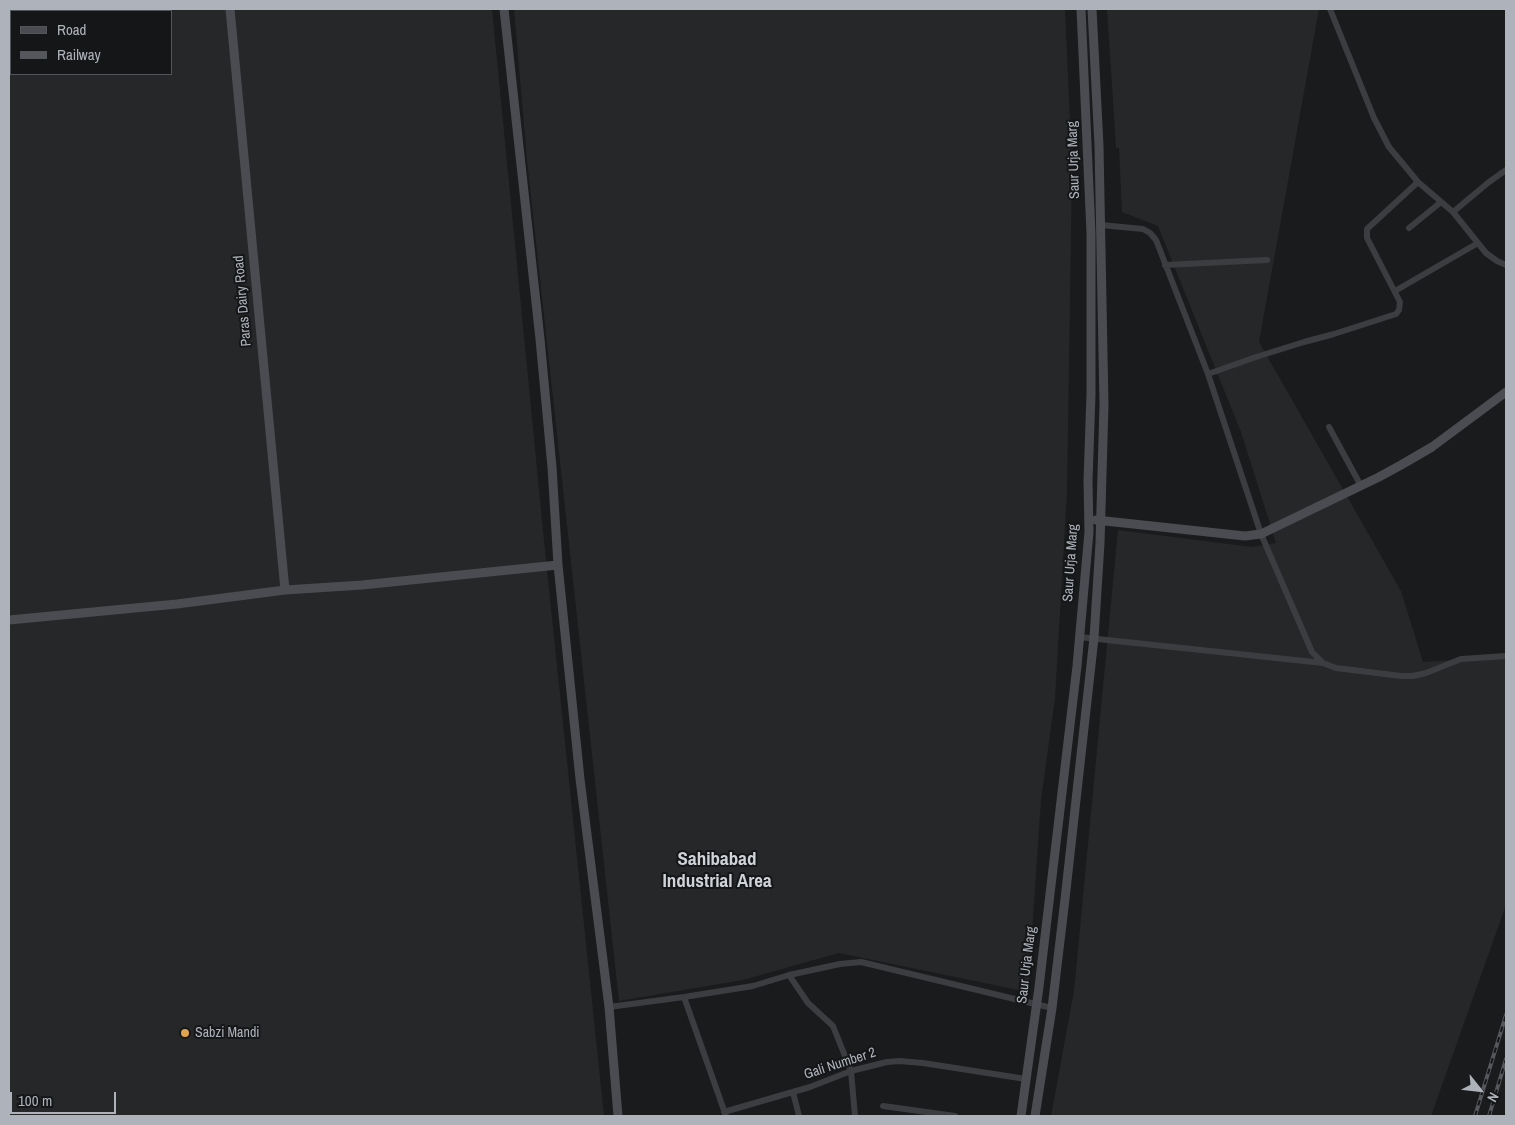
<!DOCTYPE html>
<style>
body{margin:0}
#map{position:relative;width:1515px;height:1125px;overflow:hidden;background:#1a1b1c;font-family:"Archivo Narrow",sans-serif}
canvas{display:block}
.frame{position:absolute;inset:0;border:10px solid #aeb3bb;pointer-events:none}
.legend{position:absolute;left:10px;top:10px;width:162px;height:65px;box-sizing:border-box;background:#151617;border:1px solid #525559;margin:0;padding:6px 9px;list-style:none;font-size:15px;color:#aeb3bb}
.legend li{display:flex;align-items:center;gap:10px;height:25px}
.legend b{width:25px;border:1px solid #525559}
.north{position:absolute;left:1455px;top:1065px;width:50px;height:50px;-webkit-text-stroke:4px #151617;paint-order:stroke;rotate:119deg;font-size:14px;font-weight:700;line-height:20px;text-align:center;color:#aeb3bb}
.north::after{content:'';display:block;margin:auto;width:18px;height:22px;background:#aeb3bb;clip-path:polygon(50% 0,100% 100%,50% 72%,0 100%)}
.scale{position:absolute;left:10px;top:1092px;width:106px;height:22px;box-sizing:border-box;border:2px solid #aeb3bb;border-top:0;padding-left:6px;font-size:15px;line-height:18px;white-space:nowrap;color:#aeb3bb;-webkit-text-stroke:4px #151617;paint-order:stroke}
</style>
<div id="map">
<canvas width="1515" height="1125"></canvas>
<div class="frame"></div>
<ul class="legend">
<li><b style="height:6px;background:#4a4c51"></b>Road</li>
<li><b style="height:6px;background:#55575c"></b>Railway</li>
</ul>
<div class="north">N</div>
<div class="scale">100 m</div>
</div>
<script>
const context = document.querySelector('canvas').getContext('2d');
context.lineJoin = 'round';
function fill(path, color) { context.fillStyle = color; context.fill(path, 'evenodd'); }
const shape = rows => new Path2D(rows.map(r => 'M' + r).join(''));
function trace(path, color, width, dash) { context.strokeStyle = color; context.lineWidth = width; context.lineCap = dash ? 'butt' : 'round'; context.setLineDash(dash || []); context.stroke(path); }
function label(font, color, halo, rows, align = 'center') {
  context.font = font + ' "Archivo Narrow",sans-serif'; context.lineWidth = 4; context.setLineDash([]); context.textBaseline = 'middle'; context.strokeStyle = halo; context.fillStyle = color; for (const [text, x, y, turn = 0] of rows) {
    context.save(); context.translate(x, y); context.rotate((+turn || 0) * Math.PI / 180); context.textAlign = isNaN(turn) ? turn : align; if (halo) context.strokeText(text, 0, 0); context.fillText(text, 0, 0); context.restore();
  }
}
fill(shape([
 [9,9,492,9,545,551,604,1116,9,1116],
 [11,11,171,11,171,74,11,74],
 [514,9,1065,9,1072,167,1067,493,1055,698,1041,800,1028,992,839,953,743,980,619,1001,527,160],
 [1107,9,1319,9,1259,342,1401,591,1423,662,1506,657,1506,905,1431,1116,1051,1116,1074,991,1118,530,1252,547,1276,543,1241,432,1158,226,1122,212,1119,148,1116,148]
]), '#262729');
trace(shape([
 [1330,9,1374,118,1389,147,1418,182,1453,212,1486,253,1497,261,1506,265],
 [1453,212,1489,182,1506,170],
 [1101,225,1143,229,1150,233,1156,240,1208,374,1261,534,1312,652,1323,663],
 [1409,228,1441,202],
 [1165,265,1267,260],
 [1395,291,1478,243],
 [1208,374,1256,357,1304,342,1334,334,1396,314,1399,310,1400,302,1367,238,1367,229,1418,182],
 [1329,427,1361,486],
 [1079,637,1323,663,1336,668,1401,676,1413,676,1426,673,1461,659,1506,656],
 [789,975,808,1003,833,1026,851,1071,855,1116],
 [684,997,726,1116],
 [609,1007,684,997,753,986,789,975,840,964,861,962,1052,1008],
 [793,1092,799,1116],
 [883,1106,955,1116],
 [724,1112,810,1087,851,1071,887,1062,899,1061,923,1063,1026,1079]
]), '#3c3d41', 6);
trace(shape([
 [230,9,285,590],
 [504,9,540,339,552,467,558,565,580,779,609,1007,618,1116],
 [1096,520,1245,536,1261,534,1379,477,1401,465,1432,447,1506,392],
 [9,620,177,604,285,590,362,585,558,565],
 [1021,1116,1039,987,1077,666,1089,532,1088,481,1091,394,1091,233,1081,9],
 [1035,1116,1052,1008,1065,899,1094,638,1100,543,1104,405,1099,146,1092,9]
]), '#4a4c51', 9);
const rail = shape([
 [1475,1116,1506,1015],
 [1489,1116,1506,1059]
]);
trace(rail, '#55575c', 4);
trace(rail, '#151617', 2, [5.5]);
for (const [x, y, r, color] of [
 [185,1033,5,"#e1a34d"]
]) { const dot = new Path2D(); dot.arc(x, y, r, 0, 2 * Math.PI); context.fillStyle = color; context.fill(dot); trace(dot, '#151617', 2); }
label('14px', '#aeb3bb', '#151617', [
 ["Saur Urja Marg",1074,160,-92],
 ["Paras Dairy Road",243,301,-95],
 ["Saur Urja Marg",1071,563,-86],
 ["Saur Urja Marg",1027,965,-83],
 ["Gali Number 2",840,1064,-18]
]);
label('14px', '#aeb3bb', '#151617', [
 ["Sabzi Mandi",195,1033]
], 'left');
label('bold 19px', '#cfd2d7', '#151617', [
 ["Sahibabad",717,860],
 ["Industrial Area",717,882]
]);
</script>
